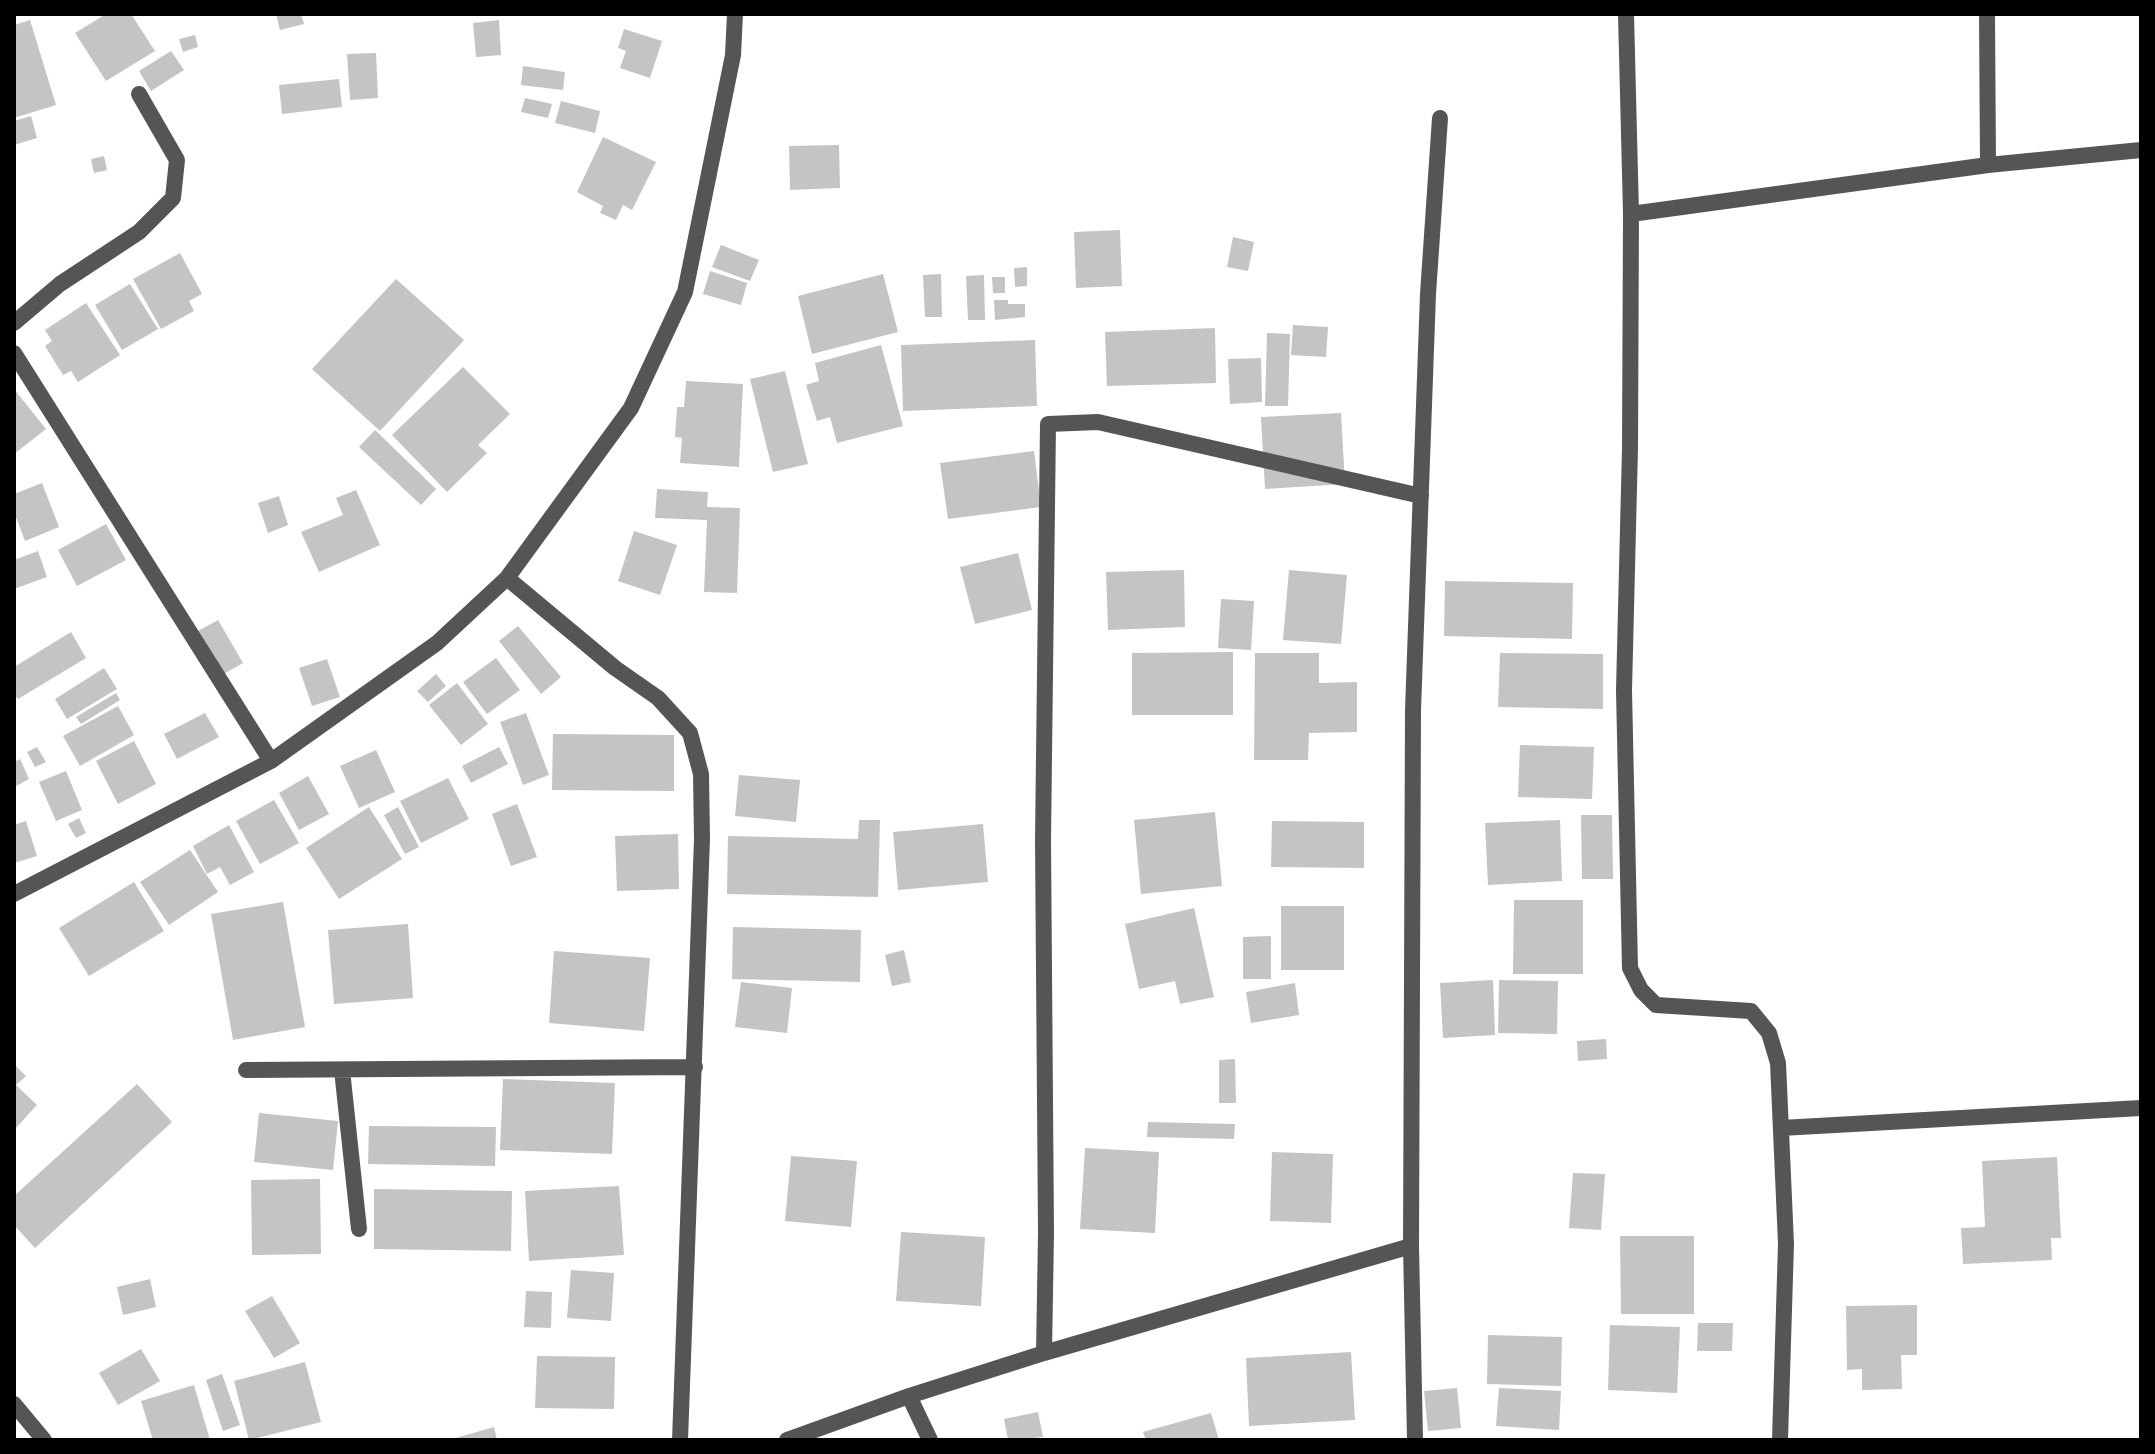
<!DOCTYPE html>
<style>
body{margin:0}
#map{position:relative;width:2155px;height:1454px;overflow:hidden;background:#fff;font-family:"PT Sans Narrow",sans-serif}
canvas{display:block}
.frame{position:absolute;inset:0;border:16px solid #000;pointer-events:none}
</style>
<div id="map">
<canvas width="2155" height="1454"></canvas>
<div class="frame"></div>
</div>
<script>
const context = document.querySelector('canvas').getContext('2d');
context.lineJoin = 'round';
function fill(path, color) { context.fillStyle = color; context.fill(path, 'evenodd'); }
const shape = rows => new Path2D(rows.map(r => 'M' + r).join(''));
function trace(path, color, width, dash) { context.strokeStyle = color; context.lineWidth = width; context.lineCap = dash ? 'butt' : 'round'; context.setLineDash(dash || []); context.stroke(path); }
fill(shape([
 [106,14,131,14,155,51,106,81,75,33],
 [276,14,301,14,304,24,280,30],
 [30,20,56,105,14,118,14,25],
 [499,20,501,55,476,57,473,23],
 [624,29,662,41,650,78,620,68,626,51,618,48],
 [195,35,198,47,183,52,179,39],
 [171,51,184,70,151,91,139,71],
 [376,53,378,98,350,100,347,54],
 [523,66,565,72,563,90,521,85],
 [339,79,342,107,282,114,279,85],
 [525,98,552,104,548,118,521,112],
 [561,101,600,111,595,133,555,123],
 [31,116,37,138,14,145,14,121],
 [603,137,656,162,632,210,623,205,616,220,600,213,603,206,577,192],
 [839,145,840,188,790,190,789,146],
 [104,156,107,170,94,173,91,159],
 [1120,230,1122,286,1076,288,1074,232],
 [1233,237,1254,242,1248,271,1227,267],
 [721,245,759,260,750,281,712,267],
 [180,253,202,294,189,301,194,311,161,329,133,279],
 [1027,267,1027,286,1015,287,1014,268],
 [710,271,747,283,741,305,703,294],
 [883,274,898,332,812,354,798,296],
 [941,274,942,317,925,317,923,275],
 [984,275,985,320,968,320,966,276],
 [992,277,1005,277,1005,293,993,293],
 [396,279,464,340,380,431,312,369],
 [130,284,158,329,122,350,95,305],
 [994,300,1008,300,1008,304,1025,304,1025,317,995,320],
 [86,303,120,355,78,382,71,371,63,375,45,346,52,341,45,330],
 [1293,325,1328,327,1326,357,1291,355],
 [1215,328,1216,383,1107,386,1105,332],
 [1267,333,1290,334,1288,406,1265,406],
 [1035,340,1037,406,903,411,901,345],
 [881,345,903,426,837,443,830,417,817,421,806,385,819,381,815,363],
 [1261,358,1262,402,1230,404,1228,359],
 [463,367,510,414,478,445,487,453,447,492,392,435],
 [785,371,808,464,773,472,750,379],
 [686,381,743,384,739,467,680,463,682,438,675,437,677,407,684,407],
 [14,389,46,429,14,454],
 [1341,413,1345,484,1265,489,1261,417],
 [375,430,436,489,421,505,359,447],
 [1034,451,1041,507,948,519,940,463],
 [42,483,59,527,25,541,14,512,14,494],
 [657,489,708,492,707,507,740,508,737,593,704,592,707,520,655,518],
 [356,490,380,545,319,572,301,532,343,515,336,498],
 [279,496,288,525,268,533,258,503],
 [106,524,126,560,77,586,58,550],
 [634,531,677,545,660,595,618,581],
 [38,551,47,577,14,589,14,560],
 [1018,553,1032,610,975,624,960,567],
 [1184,570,1185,627,1108,630,1106,572],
 [1289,570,1347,575,1341,644,1283,640],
 [1445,581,1573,583,1572,639,1444,636],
 [1221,599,1254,601,1251,650,1218,648],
 [218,620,243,663,222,675,198,631],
 [518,626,561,677,541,694,499,641],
 [71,632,86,658,18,699,14,694,14,667],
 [1233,652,1233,715,1132,715,1132,653],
 [1255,653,1319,653,1319,683,1357,682,1357,732,1309,733,1308,760,1254,760],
 [1500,653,1603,654,1603,709,1498,707],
 [496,658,520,690,487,714,463,682],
 [327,659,340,697,312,706,299,668],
 [104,668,117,689,67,719,55,699],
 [436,674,446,686,428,702,417,691],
 [457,683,488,724,461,745,429,705],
 [116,693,120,700,81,724,76,717],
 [118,706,134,735,80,766,63,736],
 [205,713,219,737,177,759,164,734],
 [526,713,549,775,523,785,500,722],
 [553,734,674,735,674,791,552,790],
 [134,741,156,784,118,804,96,761],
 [1520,745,1594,747,1592,799,1518,797],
 [37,747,46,762,35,767,27,752],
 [499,747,508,764,471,783,462,766],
 [376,750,395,792,359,808,340,766],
 [20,759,29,779,14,787,14,762],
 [66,771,82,810,56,821,39,782],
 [739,775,800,780,796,822,735,816],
 [308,776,329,814,299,830,279,793],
 [448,778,469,819,421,843,400,801],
 [274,800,299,843,260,864,236,821],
 [517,804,537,857,511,866,492,814],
 [369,807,402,859,339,899,306,848],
 [398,807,419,847,405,854,384,815],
 [1215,812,1222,886,1141,894,1134,820],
 [1581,815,1612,815,1613,879,1582,879],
 [79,818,86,833,76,838,68,824],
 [859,820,880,820,878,897,727,894,728,836,858,839],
 [1560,820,1562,881,1488,885,1485,823],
 [26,821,37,856,14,863,14,825],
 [1272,821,1364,822,1364,868,1271,867],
 [983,824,988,882,898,890,893,832],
 [229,825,254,872,230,885,220,867,207,874,193,846],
 [678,834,679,889,617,891,615,836],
 [190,850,218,892,169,925,140,882],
 [134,882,164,931,89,976,59,928],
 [1514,900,1583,900,1583,974,1513,974],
 [283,902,305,1027,233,1040,211,914],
 [1281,906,1344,906,1344,970,1281,970],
 [1194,908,1214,997,1180,1004,1175,981,1139,989,1125,924],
 [408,924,413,998,334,1004,328,930],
 [733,927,861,930,860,982,732,979],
 [1271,936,1271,979,1243,979,1243,937],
 [904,950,911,982,892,986,885,955],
 [554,951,650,958,644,1031,549,1023],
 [1493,980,1495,1035,1443,1038,1440,983],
 [1499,980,1558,981,1557,1034,1498,1033],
 [741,982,792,988,787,1033,735,1027],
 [1295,983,1299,1015,1251,1023,1246,992],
 [1606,1039,1607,1059,1578,1061,1577,1041],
 [1235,1059,1236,1103,1219,1103,1219,1060],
 [14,1064,26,1076,16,1085,37,1105,14,1130],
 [503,1079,615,1083,612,1154,500,1150],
 [137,1084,172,1122,35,1248,14,1225,14,1196],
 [259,1113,338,1121,333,1170,254,1162],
 [1148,1122,1235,1124,1234,1139,1147,1137],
 [369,1126,496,1127,495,1166,368,1164],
 [1085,1148,1159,1152,1155,1233,1080,1229],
 [1272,1152,1333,1154,1331,1223,1270,1221],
 [791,1156,857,1161,851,1227,785,1221],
 [2057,1157,2061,1238,2051,1238,2052,1260,1963,1264,1961,1228,1985,1227,1982,1161],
 [1573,1173,1605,1174,1601,1230,1569,1228],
 [320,1179,321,1254,252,1255,251,1180],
 [619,1186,624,1255,529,1261,525,1191],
 [374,1189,512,1191,511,1251,374,1249],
 [901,1232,985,1237,981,1306,896,1301],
 [1620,1236,1694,1236,1694,1314,1621,1314],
 [571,1270,614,1273,611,1321,567,1318],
 [150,1279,156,1307,123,1315,117,1287],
 [526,1291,552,1292,551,1328,524,1327],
 [272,1296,300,1343,274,1358,245,1311],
 [1917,1305,1917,1355,1901,1355,1902,1389,1862,1390,1862,1369,1847,1370,1846,1306],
 [1698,1323,1733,1323,1732,1351,1697,1351],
 [1610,1325,1680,1327,1677,1393,1608,1390],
 [1488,1335,1562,1337,1561,1386,1487,1384],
 [141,1349,160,1381,118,1405,99,1373],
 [1351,1352,1355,1420,1249,1426,1246,1358],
 [537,1356,615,1357,614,1409,535,1408],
 [305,1362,321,1422,249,1440,234,1381],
 [222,1374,240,1425,223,1431,206,1380],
 [194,1385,210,1440,153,1440,141,1401],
 [1457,1388,1461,1428,1428,1431,1424,1391],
 [1499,1388,1561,1391,1559,1430,1496,1426],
 [1038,1412,1043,1437,1008,1440,1004,1419],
 [1211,1413,1219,1440,1146,1440,1143,1432],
 [494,1427,497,1440,452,1440,452,1439]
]), '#c4c4c4');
trace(shape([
 [1626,14,1631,214,1630,448,1624,690,1630,968,1641,990,1656,1005,1751,1011,1769,1033,1778,1063,1786,1244,1780,1440],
 [1987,14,1988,165],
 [1631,214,1988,165,2141,150],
 [14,323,60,284,139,232,173,198,177,160,139,94],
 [14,353,271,761],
 [507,578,615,668,658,698,690,733,701,774,702,839,680,1440],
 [14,894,271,761,437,643,507,578,631,408,685,292,733,55,735,14],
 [246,1070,695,1067],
 [342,1070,359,1229],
 [1781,1128,2141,1108],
 [1044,1353,1046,1233,1043,840,1048,424,1098,422,1421,496],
 [909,1396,930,1440],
 [787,1440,909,1396,1044,1353,1411,1246],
 [1415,1440,1411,1246,1413,710,1428,294,1440,118]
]), '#555', 16);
trace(shape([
 [14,1404,44,1440]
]), '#555', 16);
</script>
